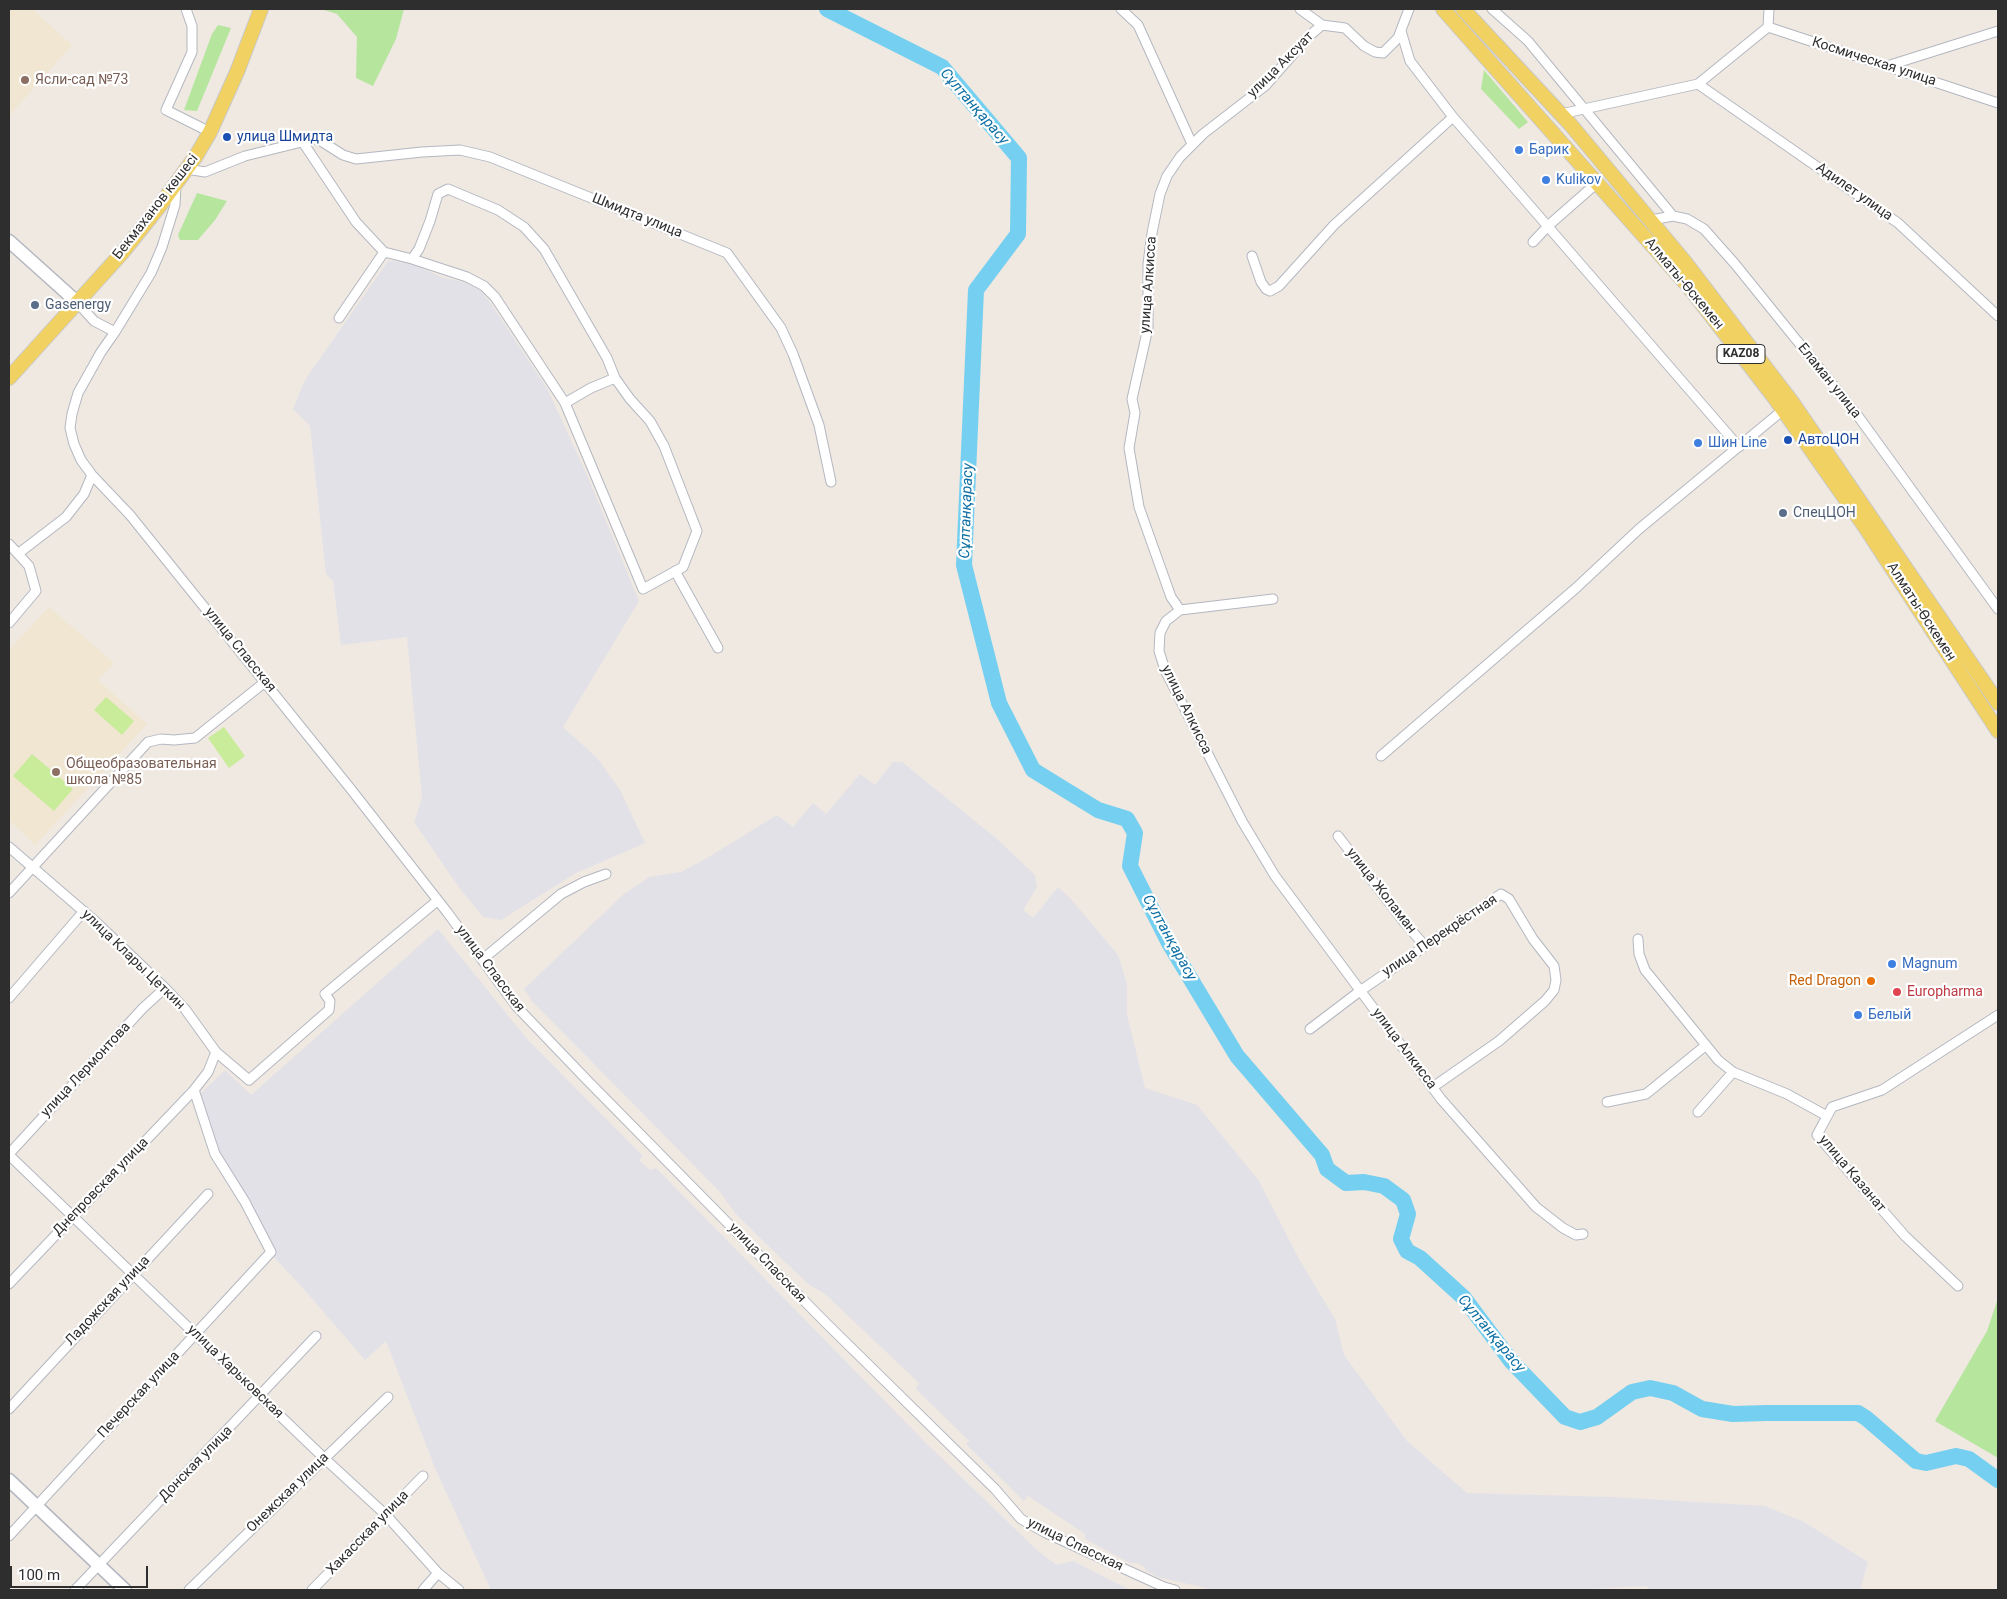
<!DOCTYPE html>
<meta charset="utf-8">
<style>
body{margin:0}
#map{position:relative;width:2007px;height:1599px;overflow:hidden;background:#efe9e1;font-family:Roboto,sans-serif}
canvas{display:block}
.frame{position:absolute;inset:0;border:10px solid #2e2e2e;pointer-events:none}
.scale{position:absolute;left:10px;top:1566px;width:138px;height:22px;box-sizing:border-box;border:2px solid #2e2e2e;border-top:0;padding-left:6px;font-size:15px;line-height:18px;white-space:nowrap;color:#2e2e2e;-webkit-text-stroke:4px #fff;paint-order:stroke}
</style>
<div id="map">
<canvas width="2007" height="1599"></canvas>
<div class="frame"></div>
<div class="scale">100 m</div>
</div>
<script>
const context = document.querySelector('canvas').getContext('2d');
context.lineJoin = 'round';
function fill(path, color) { context.fillStyle = color; context.fill(path, 'evenodd'); }
const shape = rows => new Path2D(rows.map(r => 'M' + r).join(''));
function trace(path, color, width, dash) { context.strokeStyle = color; context.lineWidth = width; context.lineCap = dash ? 'butt' : 'round'; context.setLineDash(dash || []); context.stroke(path); }
function label(font, color, halo, rows, align = 'center') {
  context.font = font + ' Roboto,sans-serif'; context.lineWidth = 4.5; context.setLineDash([]); context.textBaseline = 'middle'; context.strokeStyle = halo; context.fillStyle = color; for (const [text, x, y, turn = 0] of rows) {
    context.save(); context.translate(x, y); context.rotate((+turn || 0) * Math.PI / 180); context.textAlign = isNaN(turn) ? turn : align; if (halo) context.strokeText(text, 0, 0); context.fillText(text, 0, 0); context.restore();
  }
}
fill(shape([
 [388,261,410,263,441,277,467,283,481,291,491,304,548,390,590,482,639,601,563,727,597,758,620,790,645,843,576,873,501,920,483,917,458,886,414,822,422,798,407,637,341,645,333,581,326,574,310,426,293,409,305,380],
 [893,762,902,762,997,839,1035,875,1037,887,1023,910,1033,918,1058,887,1071,899,1118,955,1127,984,1127,1015,1145,1088,1197,1105,1259,1181,1299,1259,1335,1319,1344,1355,1407,1441,1467,1493,1611,1497,1765,1506,1804,1522,1868,1562,1860,1590,1648,1590,1647,1586,1567,1590,1214,1590,1158,1577,1145,1570,1145,1567,1137,1563,1130,1563,1085,1539,1085,1534,1028,1496,1024,1501,966,1444,969,1441,916,1389,919,1383,825,1294,808,1284,760,1238,735,1213,720,1192,532,1001,524,989,624,894,649,877,681,872,707,858,777,815,793,827,813,803,826,814,860,774,875,785],
 [438,929,528,1040,643,1156,639,1160,650,1170,656,1168,927,1444,1038,1551,1057,1565,1073,1561,1130,1590,491,1590,435,1468,386,1341,365,1360,301,1286,273,1256,237,1200,213,1153,203,1125,201,1093,225,1070,251,1095]
]), '#e3e1e8');
fill(shape([
 [9,9,32,9,72,45,9,116],
 [49,607,114,663,98,680,147,724,35,845,9,820,9,650]
]), '#f0e6d1');
fill(shape([
 [321,9,404,9,396,39,373,86,356,78,357,37,337,14],
 [218,25,231,28,197,111,184,110,212,34],
 [1484,70,1528,122,1519,129,1481,89],
 [197,193,227,201,215,220,198,240,180,240,178,235],
 [1998,1298,1998,1458,1935,1421,1987,1331]
]), '#b6e59e');
fill(shape([
 [106,697,134,721,122,735,94,710],
 [224,727,245,756,229,768,208,738],
 [32,754,73,789,54,811,13,776]
]), '#c9ec9a');
trace(shape([
 [827,9,942,67,1019,158,1018,234,976,290,964,565,999,703,1033,770,1098,810,1127,819,1135,833,1130,866,1169,943,1237,1056,1322,1155,1327,1169,1346,1183,1364,1182,1384,1186,1403,1200,1408,1214,1401,1239,1407,1251,1420,1258,1464,1298,1511,1361,1565,1417,1580,1422,1597,1417,1632,1392,1650,1388,1673,1393,1702,1409,1733,1414,1767,1413,1858,1413,1866,1418,1916,1461,1926,1463,1956,1456,1969,1459,1998,1480]
]), '#75cff0', 16);
const street = shape([
 [186,9,192,26,192,52,166,110,210,132],
 [1121,9,1138,25,1192,144],
 [1300,9,1322,25],
 [1492,9,1528,41,1673,216],
 [1768,27,1998,103],
 [1768,27,1769,9],
 [1401,31,1410,61,1453,117,1739,447],
 [1887,66,1998,31],
 [1698,84,1898,223,1998,316],
 [1561,114,1698,84,1768,27],
 [302,141,356,222,384,252,412,259,467,277,484,286,495,297,565,403,643,589,683,567,697,531,664,446,650,421,630,399,615,378,607,358,544,249,524,227,498,210,448,189,438,194,430,221,419,249,412,259],
 [187,169,205,172,245,156,314,139,321,141,343,155,356,159,422,152,460,150,490,157,727,253,781,328,793,354,819,425,831,482],
 [1651,220,1673,216,1687,219,1704,229,1735,264,1858,416,1998,609],
 [1533,242,1549,225,1598,182],
 [1252,256,1261,282,1266,289,1270,291,1279,286,1334,225,1453,117],
 [78,303,94,321,115,332,101,352,78,393,72,414,70,428,74,444,81,460,92,475,130,515,350,788,447,912,517,1007,586,1079,827,1324,995,1489,1021,1519,1046,1533,1164,1587,1175,1590],
 [339,318,384,252],
 [115,332,151,273,162,247,175,205,176,185],
 [565,403,591,388,615,378],
 [9,544,29,566,36,591,9,623],
 [19,553,66,517,84,494,92,475],
 [675,571,718,648],
 [1180,610,1171,597,1139,507,1129,448,1135,413,1132,399,1148,328,1148,264,1152,233,1160,194,1167,176,1180,157,1203,134,1265,86,1309,36,1322,25,1345,28,1364,46,1375,52,1383,53,1398,38,1409,9],
 [1180,610,1166,621,1160,633,1159,651,1165,670,1242,821,1275,876,1441,1099,1536,1207,1563,1228,1576,1235,1583,1234],
 [1180,610,1273,599],
 [1381,756,1576,588,1639,529,1783,410],
 [1338,836,1404,922,1425,946],
 [9,847,96,922,165,988,185,1009,216,1052,249,1080,329,1010,330,1001,325,994,437,901],
 [9,893,148,742,161,739,174,740,195,738,265,682],
 [1638,939,1639,954,1645,970,1718,1060,1733,1072,1787,1094,1827,1116],
 [483,959,561,894,584,882,606,874],
 [9,998,84,911],
 [1310,1029,1360,991,1501,894,1509,899,1533,939,1554,966,1556,980,1554,990,1545,1001,1499,1041,1433,1087],
 [1607,1102,1646,1094,1705,1046],
 [1698,1112,1733,1072],
 [9,1154,143,1008,165,988],
 [9,1155,324,1458,386,1515,438,1573,459,1590],
 [9,1284,194,1090],
 [1958,1286,1905,1236,1817,1135,1832,1107,1882,1090,1998,1015],
 [9,1409,208,1194],
 [9,1536,271,1252,245,1202,215,1154,194,1090,208,1072,216,1052],
 [75,1590,316,1336],
 [189,1590,388,1397],
 [312,1590,423,1476],
 [423,1590,438,1573]
]);
const secondary = shape([
 [9,241,78,303],
 [9,1480,125,1590]
]);
const primary = shape([
 [1443,9,1689,287,1774,397,1865,527,1998,731],
 [1463,9,1570,124,1685,262,1792,402,1998,703],
 [9,378,122,253,158,208,196,156,210,132,237,72,261,9]
]);
trace(street, '#b4b7c1', 11);
trace(secondary, '#b4b7c1', 15);
trace(primary, '#c9c9c9', 16);
trace(street, '#fff', 9);
trace(secondary, '#fff', 12);
trace(primary, '#f2d163', 14);
for (const [x, y, r, color] of [
 [25,80,5,"#8d6e63"],
 [227,137,5,"#1a4fb4"],
 [1519,150,5,"#3f7fe0"],
 [1546,180,5,"#3f7fe0"],
 [35,305,5,"#5c6f8a"],
 [1788,440,5,"#1a4fb4"],
 [1698,443,5,"#3f7fe0"],
 [1783,513,5,"#5c6f8a"],
 [56,772,5,"#8d6e63"],
 [1892,964,5,"#3f7fe0"],
 [1871,981,5,"#e8710a"],
 [1897,992,5,"#e0444e"],
 [1858,1015,5,"#3f7fe0"]
]) { const dot = new Path2D(); dot.arc(x, y, r, 0, 2 * Math.PI); context.fillStyle = color; context.fill(dot); trace(dot, '#fff', 2); }
for (const [x, y, w] of [
 [1741,354,48]
]) { const box = new Path2D(); box.roundRect(x - w / 2, y - 9.5, w, 19, 4); context.fillStyle = '#fff'; context.fill(box); trace(box, '#2e2e2e', 1); }
label('bold 12px', '#2e2e2e', null, [
 ["KAZ08",1741,354]
]);
label('14px', '#2e2e2e', '#fff', [
 ["Космическая улица",1874,62,18],
 ["улица Аксуат",1281,65,-45],
 ["Адилет улица",1854,192,35],
 ["Бекмаханов көшесі",156,207,-52],
 ["Шмидта улица",637,216,22],
 ["Алматы-Өскемен",1684,284,50],
 ["улица Алкисса",1149,285,-86],
 ["Еламан улица",1829,381,51],
 ["Алматы-Өскемен",1921,612,57],
 ["улица Спасская",240,650,51],
 ["улица Алкисса",1186,710,64],
 ["улица Жоламан",1381,891,52],
 ["улица Перекрёстная",1440,936,-34],
 ["улица Клары Цеткин",133,960,44],
 ["улица Спасская",490,969,53],
 ["улица Алкисса",1404,1049,53],
 ["улица Лермонтова",86,1070,-47],
 ["улица Казанат",1852,1174,50],
 ["Днепровская улица",101,1187,-46],
 ["улица Спасская",767,1263,46],
 ["Ладожская улица",108,1301,-47],
 ["улица Харьковская",235,1372,44],
 ["Печерская улица",139,1395,-47],
 ["Донская улица",196,1464,-46],
 ["Онежская улица",288,1493,-44],
 ["Хакасская улица",368,1533,-46],
 ["улица Спасская",1075,1545,26]
]);
label('14px', '#785e54', '#fff', [
 ["Ясли-сад №73",35,80],
 ["Общеобразовательная",66,764],
 ["школа №85",66,780]
], 'left');
label('14px', '#164399', '#fff', [
 ["улица Шмидта",237,137],
 ["АвтоЦОН",1798,440]
], 'left');
label('14px', '#366cbe', '#fff', [
 ["Барик",1529,150],
 ["Kulikov",1556,180],
 ["Шин Line",1708,443],
 ["Magnum",1902,964],
 ["Белый",1868,1015]
], 'left');
label('14px', '#4e5e75', '#fff', [
 ["Gasenergy",45,305],
 ["СпецЦОН",1793,513]
], 'left');
label('14px', '#c56008', '#fff', [
 ["Red Dragon",1861,981]
], 'right');
label('14px', '#be3a42', '#fff', [
 ["Europharma",1907,992]
], 'left');
label('italic 15px', '#0d6fa3', '#fff', [
 ["Сұлтанқарасу",974,107,49],
 ["Сұлтанқарасу",967,511,-88],
 ["Сұлтанқарасу",1169,938,61],
 ["Сұлтанқарасу",1491,1334,50]
]);
</script>
